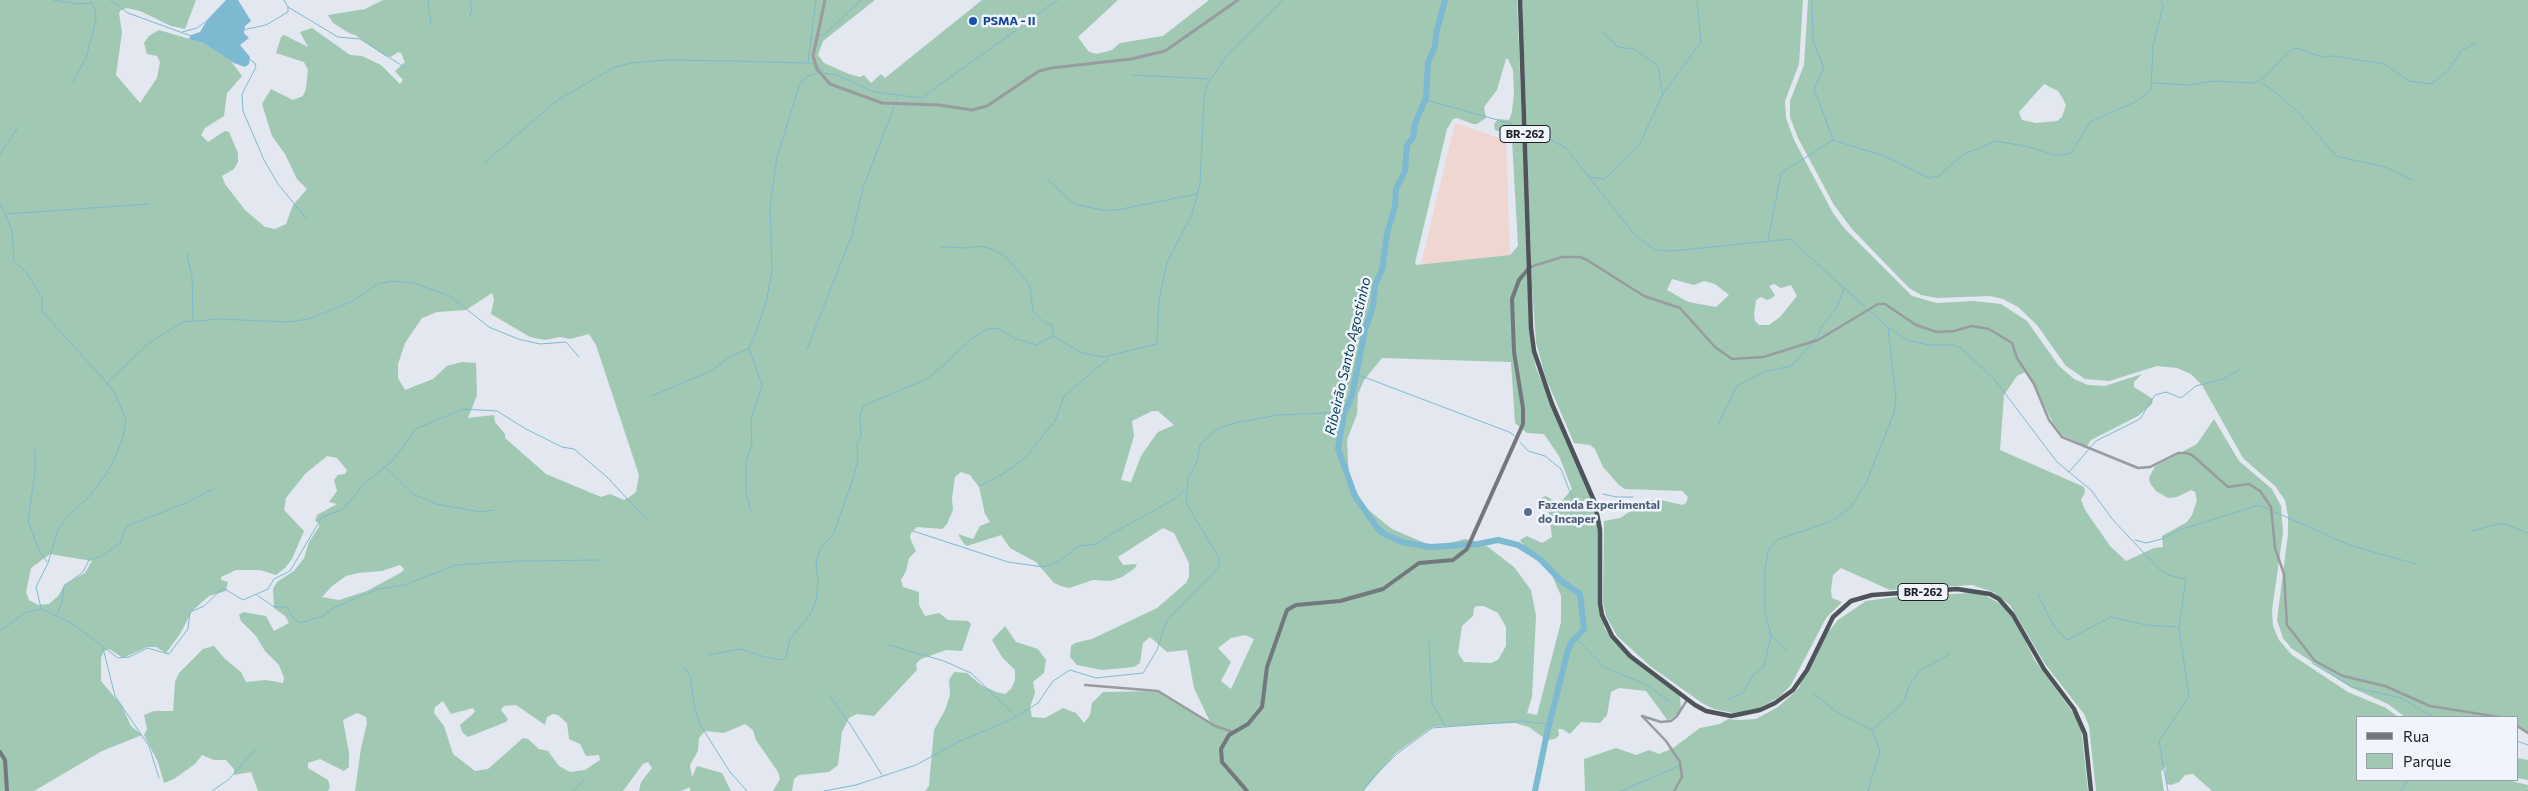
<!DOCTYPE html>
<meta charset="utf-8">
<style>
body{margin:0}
#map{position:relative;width:2528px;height:791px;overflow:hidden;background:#e2e7f0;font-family:Commissioner,sans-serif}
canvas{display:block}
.legend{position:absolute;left:2356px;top:716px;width:162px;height:65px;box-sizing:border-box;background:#eff4fd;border:1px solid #9b9fa5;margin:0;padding:6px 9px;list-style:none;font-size:15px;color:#1d1f22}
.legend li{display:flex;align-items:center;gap:10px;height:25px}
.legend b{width:25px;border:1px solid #9b9fa5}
</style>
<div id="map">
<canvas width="2528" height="791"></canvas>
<ul class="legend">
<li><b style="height:6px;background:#73787d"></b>Rua</li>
<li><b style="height:14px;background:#a0c8b2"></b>Parque</li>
</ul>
</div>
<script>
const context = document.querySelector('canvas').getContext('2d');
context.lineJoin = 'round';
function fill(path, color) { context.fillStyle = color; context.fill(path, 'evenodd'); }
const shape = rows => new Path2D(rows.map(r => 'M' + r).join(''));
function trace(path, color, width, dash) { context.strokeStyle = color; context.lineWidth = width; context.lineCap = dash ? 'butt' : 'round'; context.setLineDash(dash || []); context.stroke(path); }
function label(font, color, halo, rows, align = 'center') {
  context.font = font + ' Commissioner,sans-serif'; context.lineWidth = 5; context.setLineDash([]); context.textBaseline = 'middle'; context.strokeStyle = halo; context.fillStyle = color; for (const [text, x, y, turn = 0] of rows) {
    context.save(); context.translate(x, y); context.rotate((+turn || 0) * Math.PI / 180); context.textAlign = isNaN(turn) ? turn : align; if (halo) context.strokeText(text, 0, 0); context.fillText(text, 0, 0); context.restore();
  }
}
fill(shape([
 [1455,123,1506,140,1510,255,1421,265]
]), '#f0d6d0');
fill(shape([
 [0,0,196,0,185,29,171,26,140,11,127,8,121,10,119,13,122,32,116,75,140,103,157,78,160,62,157,56,147,54,144,43,149,36,159,30,203,43,231,61,242,76,227,93,224,116,205,128,201,135,208,142,225,131,229,132,238,153,238,162,234,169,222,176,225,184,245,210,265,227,275,229,286,224,293,205,307,189,297,179,285,154,272,136,262,104,271,89,293,100,303,96,306,89,308,70,304,62,276,53,281,37,284,35,308,47,300,32,312,28,350,55,362,56,381,65,400,84,403,80,395,71,405,62,401,53,398,52,391,57,384,55,355,35,349,33,333,23,328,15,365,9,383,0,875,0,823,41,818,55,824,63,849,74,860,77,864,75,871,83,881,74,885,78,982,0,1118,0,1078,37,1089,52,1097,54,1112,50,1120,43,1163,36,1209,0,1517,0,1531,344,1536,368,1592,496,1598,524,1598,599,1605,629,1610,636,1680,696,1681,711,1668,721,1646,691,1619,688,1611,692,1607,715,1600,723,1581,722,1570,734,1562,729,1558,729,1559,735,1555,739,1547,740,1529,727,1515,723,1432,727,1396,753,1363,791,925,791,929,786,934,730,945,710,950,695,949,680,954,672,967,673,981,685,996,692,1005,694,1011,689,1015,680,1015,670,1002,657,992,640,1005,626,1016,642,1038,649,1046,660,1044,673,1033,682,1035,693,1030,707,1032,717,1045,718,1063,708,1076,713,1084,723,1090,715,1092,703,1103,692,1157,691,1210,722,1194,688,1187,650,1167,652,1150,637,1143,643,1140,663,1134,667,1102,670,1077,665,1070,657,1071,646,1075,643,1092,639,1157,608,1186,583,1189,577,1189,563,1174,533,1163,528,1118,557,1123,565,1137,564,1135,568,1122,577,1111,581,1093,580,1069,588,1061,586,1054,583,1036,562,1010,548,1001,535,967,546,964,544,958,534,973,539,980,526,990,522,985,514,979,487,970,475,961,472,955,477,952,498,953,510,947,524,942,529,917,527,911,533,910,538,916,551,909,558,906,571,901,580,903,587,919,592,919,605,925,616,939,613,948,620,968,621,971,624,962,651,946,650,921,659,916,664,917,670,874,716,857,714,849,718,842,732,838,765,829,772,799,775,794,779,792,791,773,791,780,779,778,772,756,740,753,730,745,724,724,733,705,731,699,738,698,751,690,765,692,777,697,766,722,773,731,791,690,791,690,787,681,791,639,791,641,782,652,768,648,762,643,764,623,791,355,791,361,748,367,723,366,717,357,713,343,720,349,753,349,767,344,771,320,759,308,763,308,768,328,780,330,787,328,791,258,791,251,772,234,775,234,769,226,760,214,760,202,755,195,764,174,779,164,783,158,762,144,735,147,729,144,715,154,711,173,711,175,682,179,673,203,649,214,646,225,659,241,672,246,682,266,680,283,683,284,678,279,665,265,651,256,636,241,621,239,615,243,612,266,616,274,631,289,623,285,616,274,608,273,589,277,582,294,571,304,558,309,542,319,527,319,523,315,521,317,515,337,504,329,502,337,491,334,480,338,475,345,474,347,470,337,458,327,456,305,474,286,498,284,510,304,531,292,559,285,568,276,575,260,570,236,570,221,577,221,580,228,582,226,591,209,596,192,611,180,634,166,653,156,647,147,647,123,658,109,649,104,651,101,658,101,681,122,706,131,726,142,735,102,751,34,791,0,791],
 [1506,59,1508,59,1513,70,1514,93,1512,112,1509,120,1498,119,1494,124,1495,130,1510,134,1512,140,1518,246,1510,255,1417,265,1415,263,1447,129,1453,119,1457,118,1473,124,1477,124,1486,118,1484,107,1497,90],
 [492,293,494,299,491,314,530,337,545,340,560,337,570,339,589,334,596,345,639,475,636,492,631,496,624,500,610,494,601,497,546,474,505,438,505,434,495,422,494,415,468,418,477,395,476,363,462,362,447,366,433,379,405,390,398,378,398,364,405,343,422,318,437,312,466,310],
 [1382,358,1511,362,1515,423,1527,433,1544,434,1559,456,1572,489,1561,502,1557,503,1546,496,1541,498,1541,504,1549,513,1552,537,1542,543,1527,536,1520,540,1527,551,1548,566,1561,596,1561,622,1537,715,1527,713,1532,697,1536,616,1531,590,1514,567,1488,547,1477,542,1465,539,1434,547,1392,529,1366,508,1349,480,1347,440,1357,414,1358,394,1364,380],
 [1152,411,1158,411,1174,425,1158,432,1152,440,1141,456,1131,482,1121,480,1134,436,1132,421],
 [50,554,92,561,85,573,65,584,58,596,49,604,38,605,29,600,26,592,31,568],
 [400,565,404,569,402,572,367,591,339,600,322,597,332,586,346,576,358,573,382,571],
 [1477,606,1484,606,1498,613,1506,627,1506,646,1498,660,1491,663,1464,662,1458,653,1462,626,1473,616,1474,608],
 [1245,635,1254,639,1231,689,1221,681,1231,662,1218,648,1231,638],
 [443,701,451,714,473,708,475,712,460,725,462,732,468,737,506,722,508,719,501,710,504,706,516,705,545,725,547,717,553,714,558,715,567,723,569,739,580,744,586,756,599,755,600,760,585,770,570,772,559,766,548,751,539,749,528,739,523,738,488,769,475,771,453,754,444,726,434,713,435,707],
 [1522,0,1803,0,1799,64,1785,101,1786,118,1794,140,1833,213,1844,228,1912,296,1937,303,1973,301,2001,304,2027,321,2059,366,2074,379,2088,385,2105,386,2142,374,2134,382,2134,387,2153,399,2152,404,2138,416,2091,440,2087,446,2062,435,2053,423,2027,371,2017,376,2004,395,2000,450,2084,487,2085,492,2081,500,2085,510,2110,546,2126,561,2154,548,2163,547,2162,536,2187,522,2192,515,2197,500,2195,492,2191,490,2177,497,2168,498,2156,491,2150,483,2149,478,2155,466,2197,444,2214,419,2239,461,2272,489,2281,506,2283,533,2272,610,2273,626,2279,640,2292,655,2316,671,2348,692,2386,708,2398,717,2357,717,2357,780,2506,780,2528,785,2528,791,2212,791,2193,774,2185,775,2179,782,2171,785,2167,784,2165,776,2166,766,2161,772,2164,791,2096,791,2089,726,2084,714,2045,664,2010,605,1993,592,1972,585,1890,590,1841,568,1833,575,1831,590,1832,598,1842,602,1826,618,1791,685,1779,697,1754,711,1733,713,1714,709,1702,703,1650,666,1617,636,1606,616,1603,602,1604,521,1620,518,1647,500,1661,500,1682,505,1686,503,1688,497,1682,491,1625,489,1619,485,1603,467,1595,449,1590,445,1574,443,1545,376,1536,342,1532,287],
 [1672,279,1694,285,1704,281,1715,284,1729,295,1716,307,1688,302,1667,290],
 [1774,284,1781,288,1791,285,1797,296,1780,317,1769,325,1759,325,1755,321,1754,315,1756,300,1761,297,1767,300,1772,298,1775,295,1769,286],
 [1808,0,2528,0,2528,733,2517,726,2517,717,2405,717,2388,704,2350,687,2291,648,2283,638,2277,620,2288,534,2288,516,2285,500,2275,486,2243,458,2202,385,2191,374,2177,368,2157,366,2109,381,2085,379,2066,366,2037,325,2018,307,2003,299,1990,296,1937,298,1921,295,1909,288,1852,229,1834,205,1798,138,1790,117,1790,101,1804,65],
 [2044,84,2058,91,2063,99,2066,105,2062,117,2057,121,2036,123,2022,120,2019,112],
 [1971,593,1983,594,2004,606,2019,628,2034,659,2076,717,2081,727,2088,791,1585,791,1584,759,1616,748,1636,755,1649,750,1659,754,1673,748,1700,728,1720,724,1728,719,1740,720,1756,719,1778,707,1798,689,1824,637,1838,620,1866,601,1895,597],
 [2517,758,2528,760,2528,780,2517,778]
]), '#a0c8b2');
fill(shape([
 [226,0,238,0,251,21,245,26,244,33,249,38,240,45,250,57,249,64,245,67,234,63,203,43,189,39,191,35,200,32,207,20]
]), '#7db9d1');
trace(shape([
 [53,0,78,4,92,3,95,10,96,20,86,58,73,82],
 [110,0,128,13,191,36],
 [284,0,288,7,338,37,360,39,404,67],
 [428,0,431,25],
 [470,0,472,7,470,17],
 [1812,0,1813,41,1824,68,1814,89,1833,139],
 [1022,25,1058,0],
 [243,30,266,25,288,12,288,7],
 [182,32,197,28,205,22],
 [1602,32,1618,47,1634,49,1653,62,1658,67,1663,95],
 [811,39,826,33,861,0],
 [249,59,255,63,256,67,242,94,243,111,264,160,278,184,306,218],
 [808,62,816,0],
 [823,73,837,75,874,92,921,98,1018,29],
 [1133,75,1209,79],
 [2260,82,2274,91,2300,114,2336,156,2385,167,2412,180],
 [2153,83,2187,85,2216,81,2255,83,2266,76,2288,52,2296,48,2322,57,2334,56,2384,64,2409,81,2431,84,2448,71,2461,51,2476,43],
 [1426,100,1512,124],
 [896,101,899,96],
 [1537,133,1566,148,1634,234,1655,250,1672,251,1790,239,1865,307],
 [0,155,18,127],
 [484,163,559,99,615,67,631,63,667,60,729,61,807,63,817,65,824,72],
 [1589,177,1605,179,1640,143,1663,94,1701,42,1697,0],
 [1047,179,1074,204,1102,210,1116,210,1197,194],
 [0,203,12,230,14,261,27,273,42,298,42,311,113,390,126,419,123,437,113,462,105,476,88,498,68,516,58,530,48,563,36,587,41,608],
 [5,214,149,204],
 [1768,240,1781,173,1833,140,1887,157,1929,178,1939,176,1962,155,1996,141,2030,147,2057,156,2071,153,2090,122,2137,101,2151,90,2153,45,2163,7,2161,0],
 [941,247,965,248,979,246,992,249,1006,257,1030,285,1033,311,1045,323,1052,325,1053,336],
 [187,254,192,276,193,319],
 [1869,310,1886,326,1907,340,1929,345,1954,345,1962,349,1995,380,2057,462,2091,490,2113,520,2159,569,2168,575,2186,579,2179,627,2189,696,2159,741,2168,791],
 [1053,336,1082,353,1103,357,1157,344,1159,299,1167,263,1192,214,1200,184,1204,98,1207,85,1227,55,1283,0],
 [1815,340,1822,326,1837,307,1844,288],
 [749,349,762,385,751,420,752,444,746,461,746,493,751,511],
 [807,349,852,235,863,188,894,107],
 [1356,374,1509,432,1515,436],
 [107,383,150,342,183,322,220,319,287,322,309,319,353,301,377,284,391,281,413,283,450,296,489,327,518,339,540,344,566,342,579,357],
 [652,396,711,371,728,358,749,348,752,342,766,303,772,271,770,206,777,157,800,83,808,76,819,73],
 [1718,425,1737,386,1764,372,1791,366,1814,342],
 [1520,442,1528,451,1545,456,1561,469,1574,502,1578,503],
 [35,449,35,471,28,521,39,550,47,562],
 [385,467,413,494,436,504,481,512,494,510],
 [2069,472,2096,441,2140,419,2155,395,2166,392,2181,398,2196,386,2226,378,2241,368],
 [980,486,1003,474,1025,458,1055,421,1064,396,1109,358],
 [1603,494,1616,497,1633,497],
 [913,531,1008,562,1043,567,1058,562,1079,546,1097,544,1111,534,1175,499,1187,487],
 [2471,531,2502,523,2528,533],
 [2135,540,2146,543,2162,539,2179,530,2259,505,2352,546,2416,564],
 [257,595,274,607,287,607,294,619,300,623,323,616,333,608,363,595,379,589,404,585,456,565,519,561,599,560],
 [2038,595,2055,628,2067,640,2111,617,2146,625,2178,627],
 [57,614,62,602,64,586,83,572,89,560,102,556,120,543,127,526,188,502,213,489],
 [0,631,26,612,42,609,73,624,118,658,129,657,147,648,169,654,188,629,190,612,204,606,223,588,243,600,268,589,274,579,290,571,322,517,343,509,364,484,393,460,416,429,463,409,497,411,526,429,562,447,574,449,607,477,647,520],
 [1771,634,1786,650],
 [1576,638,1604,667,1647,685,1669,701],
 [1429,639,1432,703,1445,726],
 [889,645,944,661,971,673,1016,716],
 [103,648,115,696,149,746,159,778],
 [708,655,740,649,765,657,783,660,786,657,790,639,810,615,816,601,818,582,816,562,821,547,833,535,853,479,858,459,857,444,861,436,860,416,863,406,929,378,974,337,988,329,998,328,1014,338,1036,345,1053,336],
 [2312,663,2352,687,2401,698,2433,717],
 [684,668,690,676,695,709,701,726,730,772,747,791],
 [1813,693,1835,711,1872,730,1880,751,1868,791],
 [829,695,850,724,882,775],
 [1728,699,1743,693,1753,675,1764,666,1771,636,1765,611,1765,568,1769,548,1779,539,1832,521,1851,507,1866,483,1894,413,1896,398,1888,328],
 [1873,729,1904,702,1909,686,1919,671,1950,654],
 [2517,741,2528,745],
 [212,791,228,780,256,749],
 [573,791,584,780],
 [824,791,856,785,916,765,958,742,1012,719,1038,703,1053,681,1070,670,1096,678,1143,673,1157,650,1167,620,1219,567,1219,558,1186,503,1188,479,1197,461,1200,445,1216,430,1234,423,1279,415,1345,412],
 [1363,791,1376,774,1398,753,1432,728,1521,721,1549,724],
 [1621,791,1679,766],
 [2401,791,2408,780]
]), '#7db9d1', 1);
trace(shape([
 [1445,0,1436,34,1435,47,1428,62,1426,98,1415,123,1413,137,1407,145,1405,171,1396,189,1395,206,1387,234,1382,270,1375,285,1373,306,1365,330,1352,396,1344,414,1338,449,1355,496,1378,529,1386,535,1402,542,1430,547,1478,544,1498,540,1518,545,1540,559,1560,580,1580,594,1584,629,1571,643,1568,650,1547,733,1535,791]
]), '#7db9d1', 6);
trace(shape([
 [1530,267,1562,257,1580,257,1587,260,1644,296,1680,308,1715,347,1732,359,1763,357,1818,340,1878,304,1885,304,1916,325,1937,332,1954,331,1972,326,1989,329,2012,343,2017,358,2034,384,2049,420,2062,437,2138,468,2150,467,2178,453,2186,453,2192,455,2228,487,2249,484,2260,491,2271,507,2275,548,2284,574,2287,625,2315,661,2343,676,2385,686,2430,706,2499,717],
 [1085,685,1158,691,1215,726,1233,732],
 [2517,726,2528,733],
 [1674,791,1682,777,1680,762,1666,741,1642,716,1661,722,1671,721,1677,716,1687,700]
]), '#999c9f', 2.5);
trace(shape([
 [825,0,813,56,817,69,830,84,882,103,939,105,972,110,987,106,1039,71,1051,68,1131,59,1165,51,1238,0]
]), '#999c9f', 3);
trace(shape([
 [0,752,5,760,7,791],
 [1247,791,1222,762,1221,749,1229,735,1248,724,1262,707,1267,667,1287,610,1296,605,1340,601,1383,589,1419,563,1453,560,1467,549,1523,424,1523,408,1514,352,1512,299,1519,280,1530,267]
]), '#73787d', 4);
trace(shape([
 [1520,0,1531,328,1534,351,1552,404,1595,503,1600,530,1600,603,1602,615,1612,636,1630,656,1695,705,1706,711,1731,716,1760,710,1775,703,1793,690,1807,670,1833,617,1851,601,1872,595,1957,589,1990,594,1999,599,2013,615,2044,669,2074,709,2085,734,2091,791]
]), '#4e545a', 4.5);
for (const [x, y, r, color] of [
 [973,21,5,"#1a4fb4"],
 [1528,512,5,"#5c6f8a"]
]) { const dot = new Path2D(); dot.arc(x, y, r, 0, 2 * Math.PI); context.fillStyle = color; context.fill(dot); trace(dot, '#eff4fd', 2); }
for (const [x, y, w] of [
 [1525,134,50],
 [1923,592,50]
]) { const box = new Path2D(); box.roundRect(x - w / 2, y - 8.5, w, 17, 4); context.fillStyle = '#eff4fd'; context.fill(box); trace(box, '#1d1f22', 1); }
label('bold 11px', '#1d1f22', null, [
 ["BR-262",1525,134],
 ["BR-262",1923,592]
]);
label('bold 12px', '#164399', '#eff4fd', [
 ["PSMA - II",983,21]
], 'left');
label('bold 12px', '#4e5e75', '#eff4fd', [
 ["Fazenda Experimental",1538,505],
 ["do Incaper",1538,519]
], 'left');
label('italic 14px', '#023a4b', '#eff4fd', [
 ["Ribeirão Santo Agostinho",1348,356,-77]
]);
</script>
